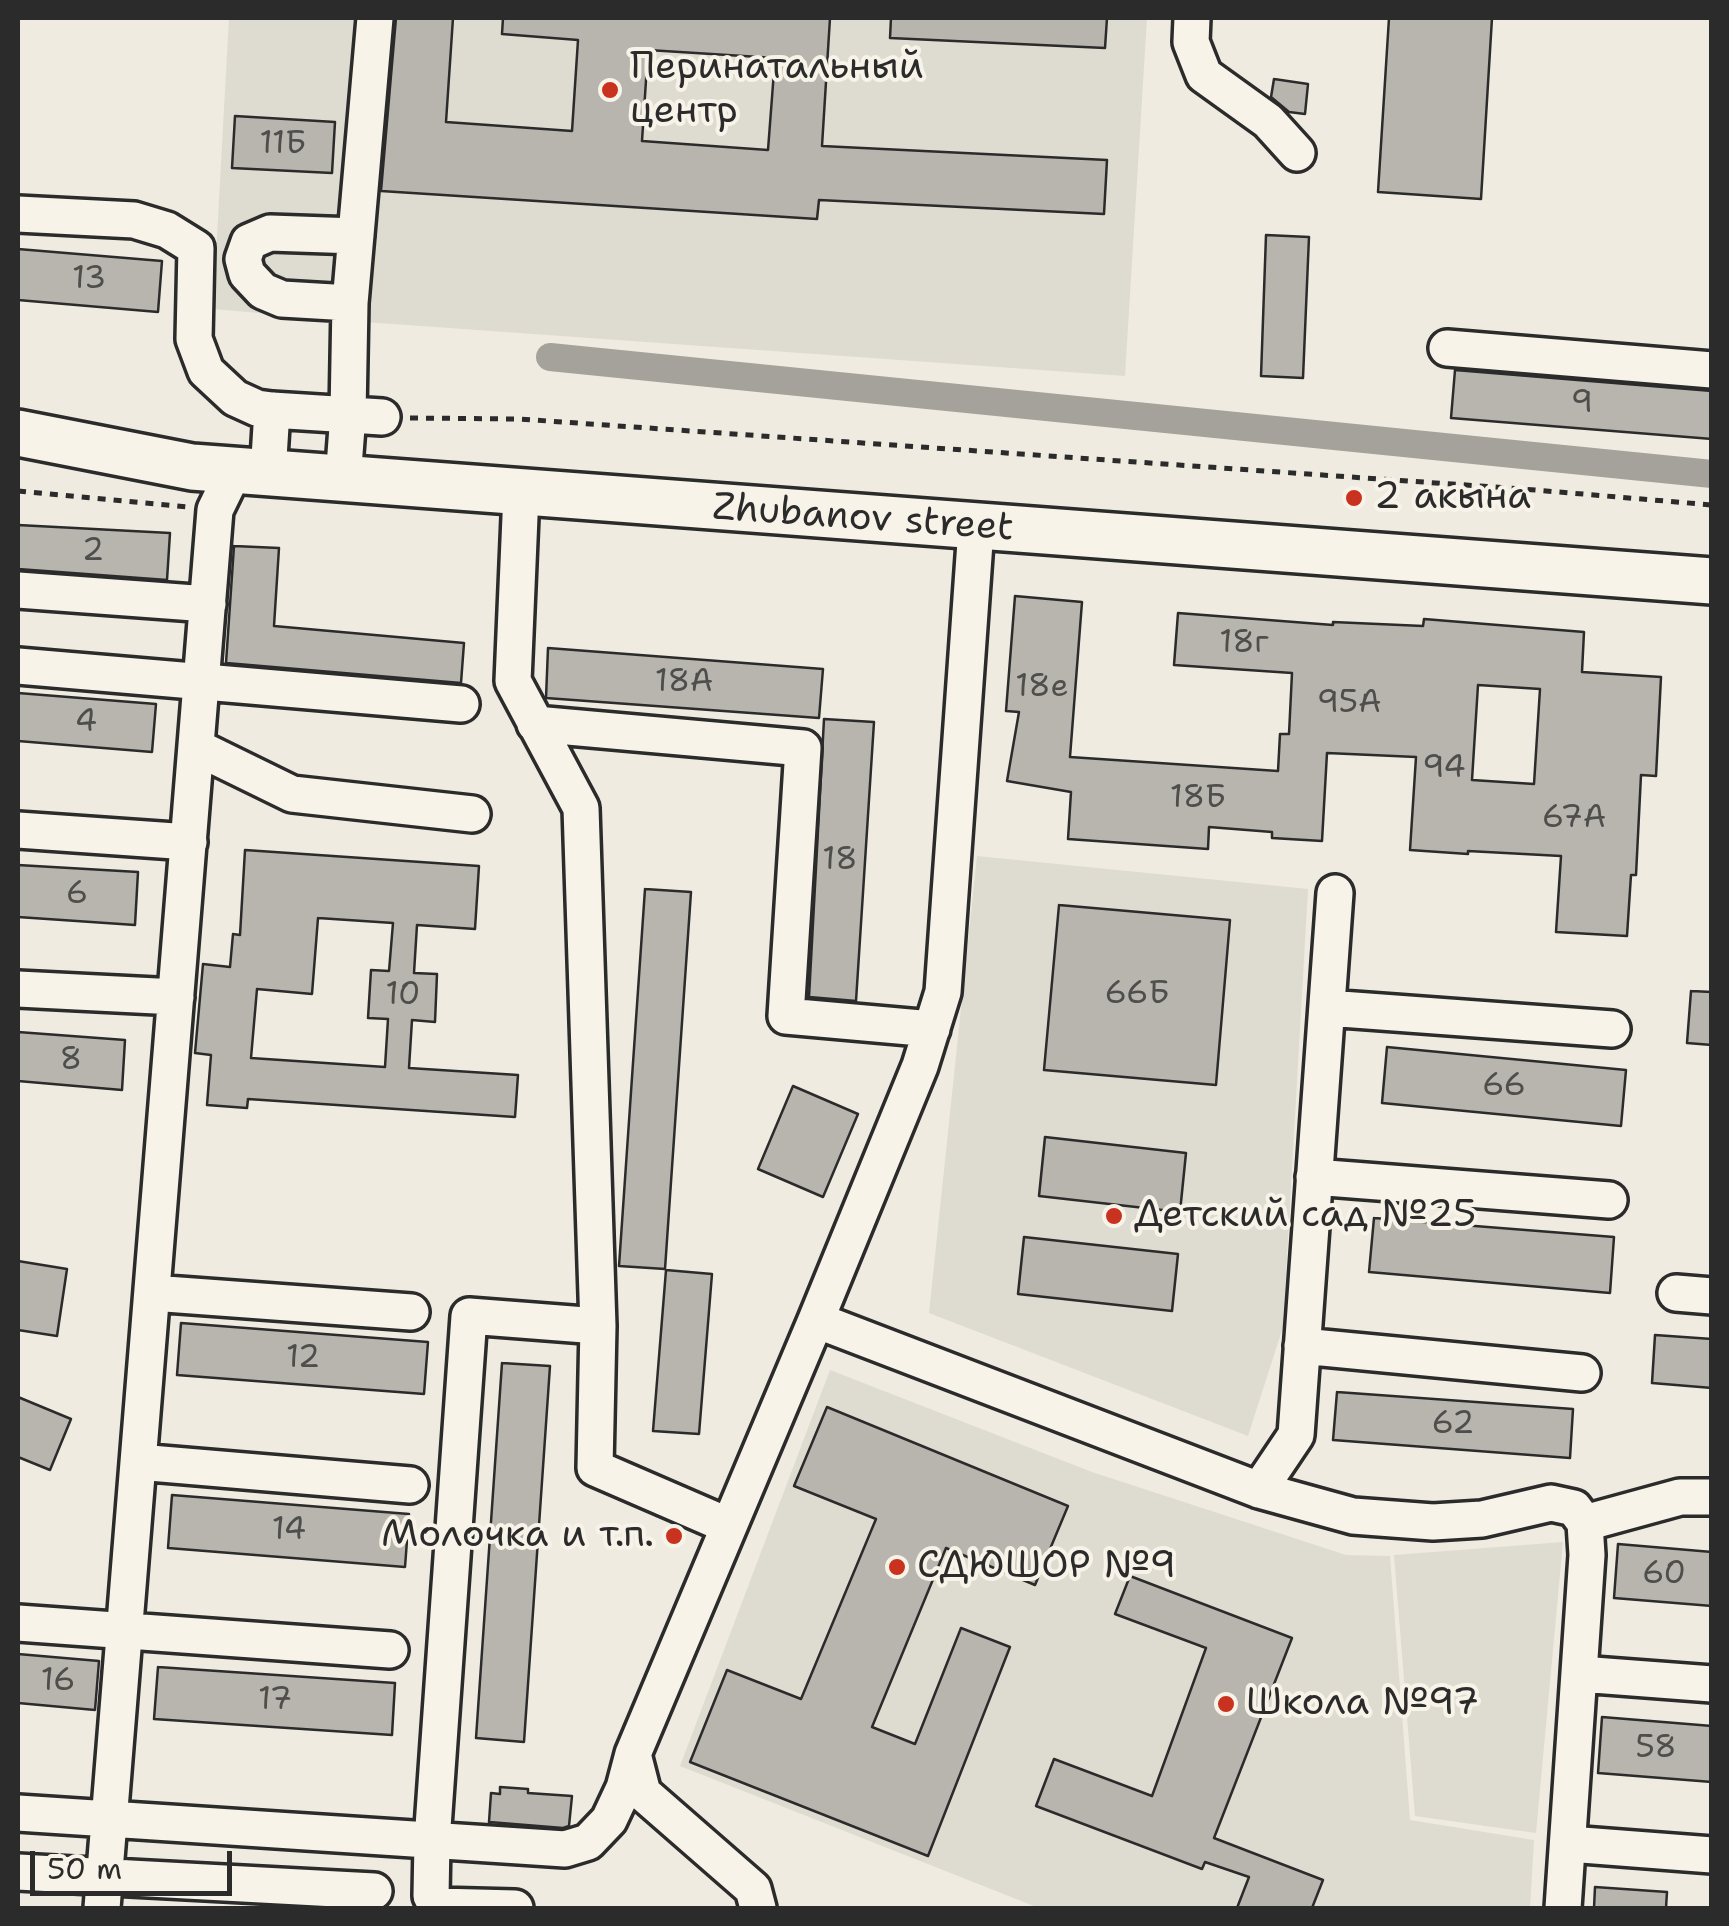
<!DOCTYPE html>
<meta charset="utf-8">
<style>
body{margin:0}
#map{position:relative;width:1729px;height:1926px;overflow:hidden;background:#efebe0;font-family:"Shantell Sans",sans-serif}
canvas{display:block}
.frame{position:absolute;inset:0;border:20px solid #2b2b2b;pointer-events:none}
.scale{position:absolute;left:30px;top:1851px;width:202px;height:45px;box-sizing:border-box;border:5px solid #2b2b2b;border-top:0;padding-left:12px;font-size:30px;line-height:35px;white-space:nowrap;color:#2b2b2b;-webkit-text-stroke:8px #f7f3e8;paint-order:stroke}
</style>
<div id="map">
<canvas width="1729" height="1926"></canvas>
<div class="frame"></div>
<div class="scale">50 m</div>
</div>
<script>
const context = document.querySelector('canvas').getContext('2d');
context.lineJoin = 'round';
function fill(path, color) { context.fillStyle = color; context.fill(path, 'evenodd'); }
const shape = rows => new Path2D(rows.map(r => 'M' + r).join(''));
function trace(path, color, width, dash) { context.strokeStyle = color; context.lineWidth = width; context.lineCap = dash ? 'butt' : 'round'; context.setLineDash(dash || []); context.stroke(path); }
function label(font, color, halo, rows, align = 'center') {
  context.font = font + ' "Shantell Sans",sans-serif'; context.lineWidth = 8; context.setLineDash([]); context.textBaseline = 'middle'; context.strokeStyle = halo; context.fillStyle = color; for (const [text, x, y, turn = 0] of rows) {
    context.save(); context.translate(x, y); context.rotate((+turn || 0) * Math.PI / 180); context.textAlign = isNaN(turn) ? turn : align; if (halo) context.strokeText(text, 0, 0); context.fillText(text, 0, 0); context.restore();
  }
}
fill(shape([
 [229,18,1147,18,1125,376,350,321,213,309],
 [977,856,1308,889,1283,1327,1248,1436,929,1313],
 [830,1370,1092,1472,1346,1555,1390,1556,1410,1820,1534,1840,1530,1908,1039,1908,680,1766],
 [1563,1542,1536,1833,1415,1816,1394,1555]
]), '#dedbd1');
trace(shape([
 [550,357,1712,474]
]), '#a4a29a', 28);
const building = shape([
 [396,18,453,18,446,122,572,131,578,40,502,34,503,18,830,18,822,146,1107,160,1104,214,819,200,817,219,381,191,396,18],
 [648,50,775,58,768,150,642,141,648,50],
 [891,18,1107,18,1105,48,890,38,891,18],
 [1389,18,1492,18,1481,199,1378,192,1389,18],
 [1274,79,1308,84,1305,114,1289,112,1271,97,1274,79],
 [235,116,335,122,332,173,232,168,235,116],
 [1266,235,1309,237,1303,378,1261,376,1266,235],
 [18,249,162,261,158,312,18,300,18,249],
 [1455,370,1712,391,1712,439,1451,418,1455,370],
 [18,525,170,533,167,580,18,569,18,525],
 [234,546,279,548,274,626,464,643,461,683,226,663,234,546],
 [1015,596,1082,602,1070,757,1278,771,1280,734,1289,734,1292,673,1174,665,1178,613,1333,625,1333,622,1423,626,1424,619,1584,632,1582,672,1661,677,1656,776,1641,775,1636,875,1631,875,1627,936,1556,932,1561,856,1468,851,1468,854,1410,850,1416,757,1327,753,1322,841,1272,838,1272,832,1209,827,1208,849,1068,839,1071,792,1007,781,1019,712,1006,711,1015,596],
 [1478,685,1540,689,1534,784,1472,780,1478,685],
 [548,648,823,669,819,718,546,698,548,648],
 [18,693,156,704,152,752,18,741,18,693],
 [824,719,874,722,856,1001,809,997,824,719],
 [245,850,479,866,475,929,417,925,414,973,437,974,435,1022,412,1020,409,1068,518,1075,515,1117,248,1099,247,1108,207,1105,211,1055,195,1053,203,964,230,967,233,934,240,935,245,850],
 [318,918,393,923,389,971,371,970,368,1018,388,1019,385,1067,251,1058,257,989,312,994,318,918],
 [18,865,138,872,135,925,18,917,18,865],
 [645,889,691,892,665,1269,619,1266,645,889],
 [1059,905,1230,920,1216,1085,1044,1070,1059,905],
 [1691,991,1712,992,1712,1045,1687,1043,1691,991],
 [18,1032,125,1040,122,1090,18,1081,18,1032],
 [1387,1047,1626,1070,1621,1126,1382,1103,1387,1047],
 [793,1086,858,1114,823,1197,758,1169,793,1086],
 [1045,1137,1186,1153,1180,1212,1039,1196,1045,1137],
 [1374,1218,1614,1237,1610,1293,1369,1272,1374,1218],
 [1024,1237,1178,1254,1172,1311,1018,1294,1024,1237],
 [18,1261,67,1269,57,1336,18,1330,18,1261],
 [666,1270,712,1274,699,1434,653,1431,666,1270],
 [181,1323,428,1342,424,1394,177,1375,181,1323],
 [1655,1335,1712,1339,1712,1388,1652,1383,1655,1335],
 [502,1363,550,1366,524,1742,476,1738,502,1363],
 [1337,1392,1573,1409,1570,1458,1333,1440,1337,1392],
 [18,1397,71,1419,50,1470,18,1457,18,1397],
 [827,1407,1068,1506,1035,1585,946,1548,872,1727,915,1744,961,1628,1010,1647,928,1856,690,1762,727,1670,801,1699,876,1519,794,1486,827,1407],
 [172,1495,409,1514,405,1567,168,1548,172,1495],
 [1618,1544,1712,1552,1712,1606,1614,1598,1618,1544],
 [1130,1576,1292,1638,1214,1838,1323,1880,1312,1908,1237,1908,1249,1877,1205,1862,1202,1869,1036,1806,1054,1759,1152,1796,1206,1648,1115,1614,1130,1576],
 [18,1654,99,1661,95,1710,18,1703,18,1654],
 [158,1667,395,1683,392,1735,154,1719,158,1667],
 [1602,1717,1712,1726,1712,1782,1598,1773,1602,1717],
 [500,1787,528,1789,528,1793,572,1796,569,1826,563,1828,489,1822,491,1793,500,1794,500,1787],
 [1595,1887,1667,1892,1666,1908,1594,1908,1595,1887]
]);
fill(building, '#b8b5ae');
trace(building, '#2b2b2b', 2.5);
const minor = shape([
 [1192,18,1191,42,1204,75,1268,121,1297,153],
 [18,214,134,220,167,230,196,248,194,339,206,371,235,398,257,408,272,410,382,417],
 [350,303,282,299,263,291,247,274,243,259,249,242,270,233,356,236],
 [1447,348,1712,370],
 [268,474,272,410],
 [343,480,348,414,350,303,375,18],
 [521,493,513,681,581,808,598,1326,595,1468,729,1526],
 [18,590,208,604],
 [18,666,461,704],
 [535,724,803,748,786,1016,932,1029],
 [196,747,292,794,472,814],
 [18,830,189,842],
 [18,989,176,997],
 [1327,1008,1612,1029],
 [1314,1177,1609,1200],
 [152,1293,411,1312],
 [1676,1293,1712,1296],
 [816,1320,1259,1490,1353,1516,1433,1522,1482,1519,1551,1503,1574,1508,1585,1523,1587,1555,1563,1908],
 [1302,1346,1582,1373],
 [138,1462,410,1485],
 [1259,1490,1296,1435,1335,893],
 [1585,1523,1680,1497,1712,1497],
 [18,1623,390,1650],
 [1580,1674,1712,1684],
 [633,1754,643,1793,753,1889,758,1908],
 [18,1813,565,1849,588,1842,609,1820,624,1788,633,1754,816,1320,920,1066,943,992,976,528],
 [1569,1844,1712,1855],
 [18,1872,374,1891],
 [102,1908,215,510,234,471],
 [515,1908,438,1906,431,1896,432,1841,469,1316,598,1326]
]);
const major = shape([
 [18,433,192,467,1712,581]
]);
trace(minor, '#2b2b2b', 42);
trace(major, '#2b2b2b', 52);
trace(shape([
 [410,418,519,419,1523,489,1712,505],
 [18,491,187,507]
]), '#2b2b2b', 5, [8, 8]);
trace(minor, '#f7f3e8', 35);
trace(major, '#f7f3e8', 45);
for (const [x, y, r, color] of [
 [610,90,10,"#c8321e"],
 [1354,498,10,"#c8321e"],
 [1114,1216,10,"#c8321e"],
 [674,1536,10,"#c8321e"],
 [897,1567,10,"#c8321e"],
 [1226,1704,10,"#c8321e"]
]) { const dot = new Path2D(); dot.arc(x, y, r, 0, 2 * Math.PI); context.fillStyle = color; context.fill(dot); trace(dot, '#f7f3e8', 4); }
label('32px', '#4e4e4c', null, [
 ["11Б",283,145],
 ["13",89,280],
 ["9",1582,404],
 ["2",93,552],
 ["18г",1244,644],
 ["18А",684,683],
 ["18е",1042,688],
 ["95А",1349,704],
 ["4",86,723],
 ["94",1444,769],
 ["18Б",1198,799],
 ["67А",1574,819],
 ["18",840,861],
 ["6",77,895],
 ["66Б",1137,995],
 ["10",403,996],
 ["8",71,1061],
 ["66",1504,1087],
 ["12",303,1359],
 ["62",1453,1425],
 ["14",289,1531],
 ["60",1664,1575],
 ["16",58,1682],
 ["17",275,1701],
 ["58",1656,1749]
]);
label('38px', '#2b2b2b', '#f7f3e8', [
 ["Перинатальный",630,68],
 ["центр",630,112],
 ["2 акына",1374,498],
 ["Детский сад №25",1134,1216],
 ["Молочка и т.п.",654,1536,"right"],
 ["СДЮШОР №9",917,1567],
 ["Школа №97",1246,1704]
], 'left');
label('38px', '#2b2b2b', '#f7f3e8', [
 ["Zhubanov street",863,519,4]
]);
</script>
